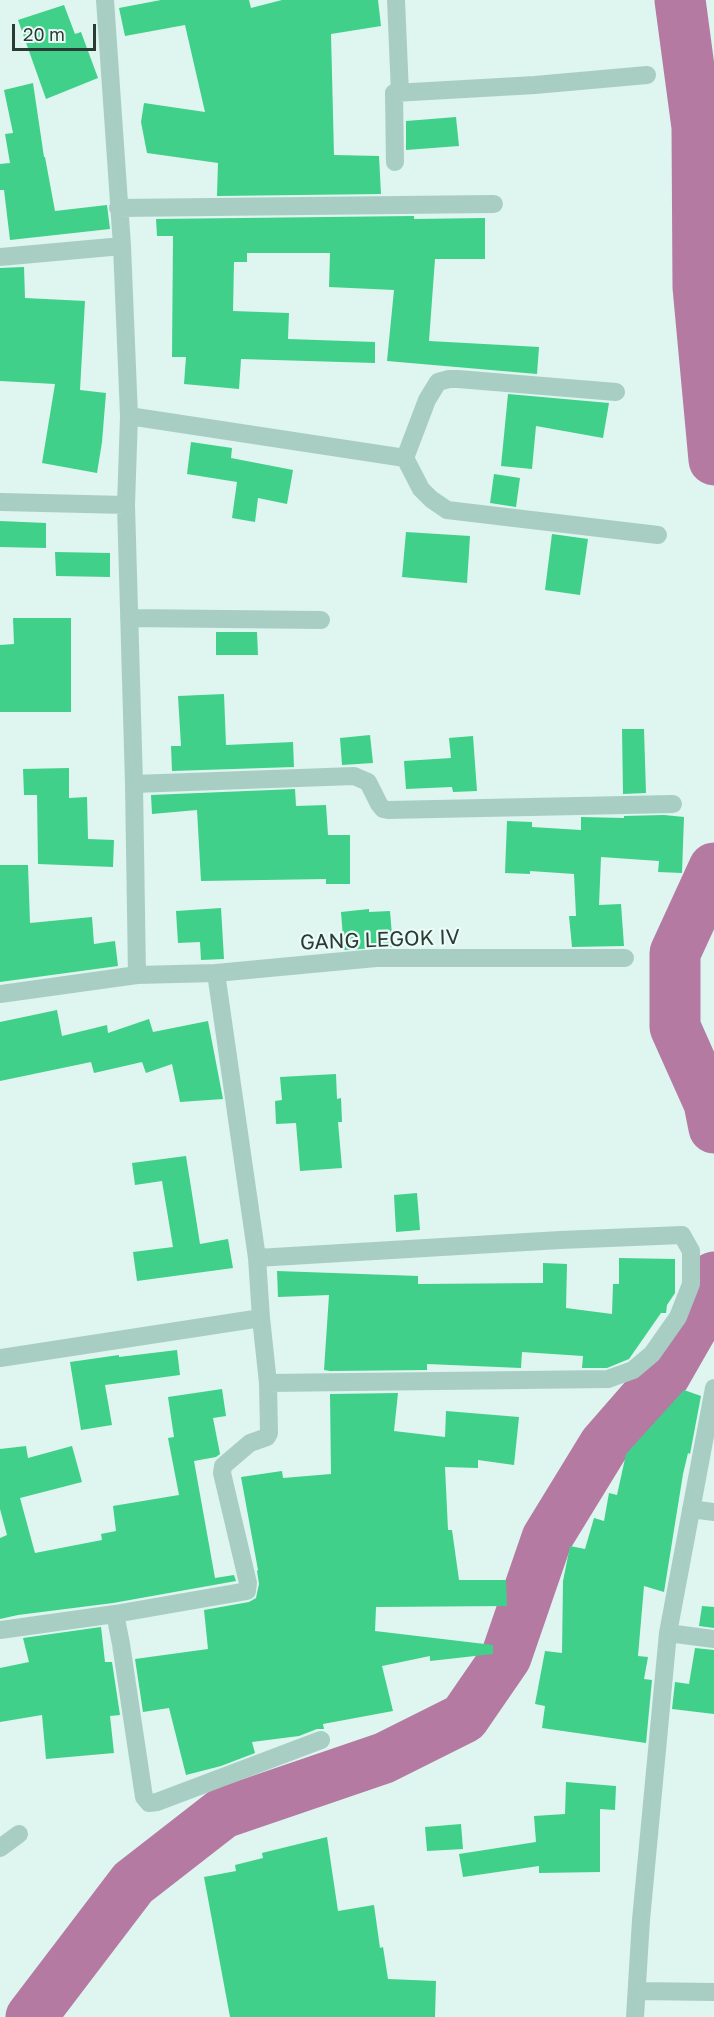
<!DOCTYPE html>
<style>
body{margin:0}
#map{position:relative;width:714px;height:2017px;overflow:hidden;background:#def5f0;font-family:"Golos Text",sans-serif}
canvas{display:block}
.scale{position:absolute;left:12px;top:24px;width:84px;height:27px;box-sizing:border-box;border:3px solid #293b33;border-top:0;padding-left:8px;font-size:18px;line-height:21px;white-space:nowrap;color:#293b33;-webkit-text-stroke:4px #ebfcf8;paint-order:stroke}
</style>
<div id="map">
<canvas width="714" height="2017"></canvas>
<div class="scale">20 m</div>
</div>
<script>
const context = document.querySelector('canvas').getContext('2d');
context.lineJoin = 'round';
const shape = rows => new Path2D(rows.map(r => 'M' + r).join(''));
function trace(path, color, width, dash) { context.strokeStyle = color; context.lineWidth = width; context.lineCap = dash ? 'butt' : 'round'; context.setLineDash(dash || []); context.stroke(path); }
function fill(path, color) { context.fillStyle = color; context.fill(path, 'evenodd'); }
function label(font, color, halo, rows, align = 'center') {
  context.font = font + ' "Golos Text",sans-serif'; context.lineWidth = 4.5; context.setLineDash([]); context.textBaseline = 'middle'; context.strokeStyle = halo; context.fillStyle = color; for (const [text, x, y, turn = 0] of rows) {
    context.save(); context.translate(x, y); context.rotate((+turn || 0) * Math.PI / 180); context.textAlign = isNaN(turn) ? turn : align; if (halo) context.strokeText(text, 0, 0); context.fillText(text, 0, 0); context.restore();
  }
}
trace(shape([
 [680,0,697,127,698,287,714,460],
 [714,868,675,953,675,1027,709,1103,714,1128],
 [31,2017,133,1883,223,1813,384,1758,464,1718,506,1657,547,1538,604,1445,665,1375,708,1300,714,1277]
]), '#b57aa2', 51);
fill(shape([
 [161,0,249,0,251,8,282,0,378,0,381,26,331,34,334,155,379,156,381,194,217,196,218,163,147,153,141,122,144,103,205,112,185,25,125,36,119,8],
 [64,5,75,34,81,32,98,78,46,99,18,20],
 [33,83,44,157,45,157,55,211,107,205,110,229,10,240,4,190,0,190,0,164,10,163,5,134,13,133,4,90],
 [456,117,459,146,406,150,406,121],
 [414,216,414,219,485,218,485,259,435,259,429,341,539,347,537,374,387,361,394,290,329,287,330,253,247,253,247,262,234,262,233,311,289,313,288,339,375,342,375,363,241,359,239,389,184,384,186,357,172,357,173,236,157,236,156,219],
 [24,267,25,298,85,301,80,390,106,393,102,442,97,473,42,463,55,384,0,381,0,268],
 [508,394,609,403,603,438,536,426,532,469,501,466],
 [191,442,232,448,231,458,293,470,287,504,258,498,255,522,232,518,237,482,187,474],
 [494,474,520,478,516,507,490,503],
 [0,521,46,523,46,548,0,547],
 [406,532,470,536,467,583,402,577],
 [552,534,588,539,580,595,545,590],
 [55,552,110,553,110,577,56,576],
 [13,618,71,618,71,712,0,712,0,645,14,644],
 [216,632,257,632,258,655,216,655],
 [224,694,226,745,293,742,294,767,172,771,171,746,181,746,178,696],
 [622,729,644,729,646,793,623,794],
 [370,735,373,763,342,765,340,738],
 [473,736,477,791,453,792,452,787,406,789,404,761,451,758,449,738],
 [69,768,69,798,87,797,88,839,114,840,113,867,38,864,37,795,24,795,23,769],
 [295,789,296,806,326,805,328,835,350,835,350,884,326,884,326,879,201,881,197,810,152,814,151,795],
 [664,815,684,817,682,873,658,872,659,861,601,857,599,905,621,904,624,946,572,947,569,916,576,916,574,874,530,871,530,874,505,873,507,821,532,822,532,827,581,830,581,817,624,818,624,816],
 [0,865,28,865,30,923,92,917,94,944,115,941,118,966,0,982],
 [221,908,224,959,201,960,200,942,178,943,176,911],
 [369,909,369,912,390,911,393,947,344,950,341,912],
 [57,1010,62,1036,107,1025,108,1033,149,1019,153,1032,208,1021,223,1099,180,1102,172,1064,146,1073,142,1062,94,1073,91,1062,0,1081,0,1022],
 [336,1074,337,1099,341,1098,342,1122,338,1122,342,1168,300,1171,296,1123,276,1124,275,1101,282,1100,280,1077],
 [186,1156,200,1244,228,1239,233,1268,137,1281,133,1252,173,1247,162,1181,135,1185,132,1163],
 [417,1193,420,1230,396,1232,394,1195],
 [619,1258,675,1259,675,1293,667,1305,666,1313,661,1313,629,1359,607,1368,582,1368,583,1356,522,1352,521,1368,427,1364,427,1370,330,1371,324,1370,329,1295,278,1297,277,1271,418,1276,418,1284,543,1283,543,1263,567,1264,566,1308,612,1314,613,1284,619,1284],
 [177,1350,180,1375,105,1385,112,1425,81,1430,70,1362,119,1355,119,1357],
 [222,1389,226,1416,213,1418,220,1454,216,1457,194,1461,215,1578,234,1575,236,1581,113,1603,18,1615,0,1619,0,1538,7,1535,0,1509,0,1449,26,1446,28,1458,72,1446,82,1482,20,1498,35,1553,102,1540,101,1534,116,1531,113,1506,179,1495,168,1438,174,1437,168,1397],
 [684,1390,701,1396,690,1454,688,1453,683,1474,664,1592,644,1586,638,1656,648,1657,644,1679,652,1680,646,1743,542,1728,545,1706,535,1704,545,1651,562,1653,563,1581,570,1546,585,1549,594,1518,604,1521,609,1493,617,1495,626,1454],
 [398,1393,394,1431,445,1437,446,1411,519,1417,514,1465,478,1460,478,1468,445,1467,448,1530,452,1530,459,1580,506,1580,507,1606,376,1607,375,1631,493,1645,493,1654,430,1661,430,1656,382,1666,393,1711,323,1724,324,1729,317,1729,299,1736,252,1742,255,1753,221,1766,186,1775,169,1708,143,1712,135,1659,208,1649,204,1610,249,1602,256,1598,259,1584,257,1571,258,1570,241,1477,282,1471,283,1478,331,1474,330,1394],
 [702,1606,714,1607,714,1628,699,1626],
 [101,1627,105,1662,112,1662,120,1715,110,1716,114,1753,46,1759,42,1715,0,1722,0,1668,29,1662,23,1638],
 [695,1648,714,1650,714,1714,672,1709,675,1682,689,1684],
 [566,1782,616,1786,615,1810,600,1809,600,1872,539,1873,539,1866,463,1877,459,1854,536,1842,534,1816,565,1814],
 [461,1824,463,1849,427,1851,425,1827],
 [327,1837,338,1911,374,1905,380,1948,383,1947,388,1979,436,1981,435,2017,230,2017,204,1877,236,1871,235,1865,263,1858,262,1853]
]), '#40d08a');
trace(shape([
 [105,0,122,246,129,416,126,505,134,784,137,975],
 [396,0,400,93],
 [395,162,394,93,535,85,647,75],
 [118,208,494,204],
 [0,257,122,246],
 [129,416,405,458,421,489,431,499,447,510,658,535],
 [405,458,427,400,438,382,449,379,458,379,616,392],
 [1,502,126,505],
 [129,618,321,620],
 [134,784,354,776,368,782,379,804,383,809,388,810,673,804],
 [0,994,137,975,216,973,376,958,625,958],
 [257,1258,560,1240,682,1235,691,1251,691,1284,678,1317,652,1354,633,1370,608,1379,268,1383],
 [0,1358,261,1318],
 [691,1509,714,1512],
 [115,1614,247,1591,248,1583,222,1473,223,1466,250,1443,267,1437,269,1433,268,1383,261,1318,257,1258,216,973],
 [0,1630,115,1614,121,1644,144,1797,149,1803,157,1802,321,1740],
 [668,1633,714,1639],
 [0,1848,19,1834],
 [637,1991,714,1992],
 [635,2017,641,1920,668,1633,714,1388]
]), '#a8cec4', 18);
label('21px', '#293b33', '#ebfcf8', [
 ["GANG LEGOK IV",380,940,-2]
]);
</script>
